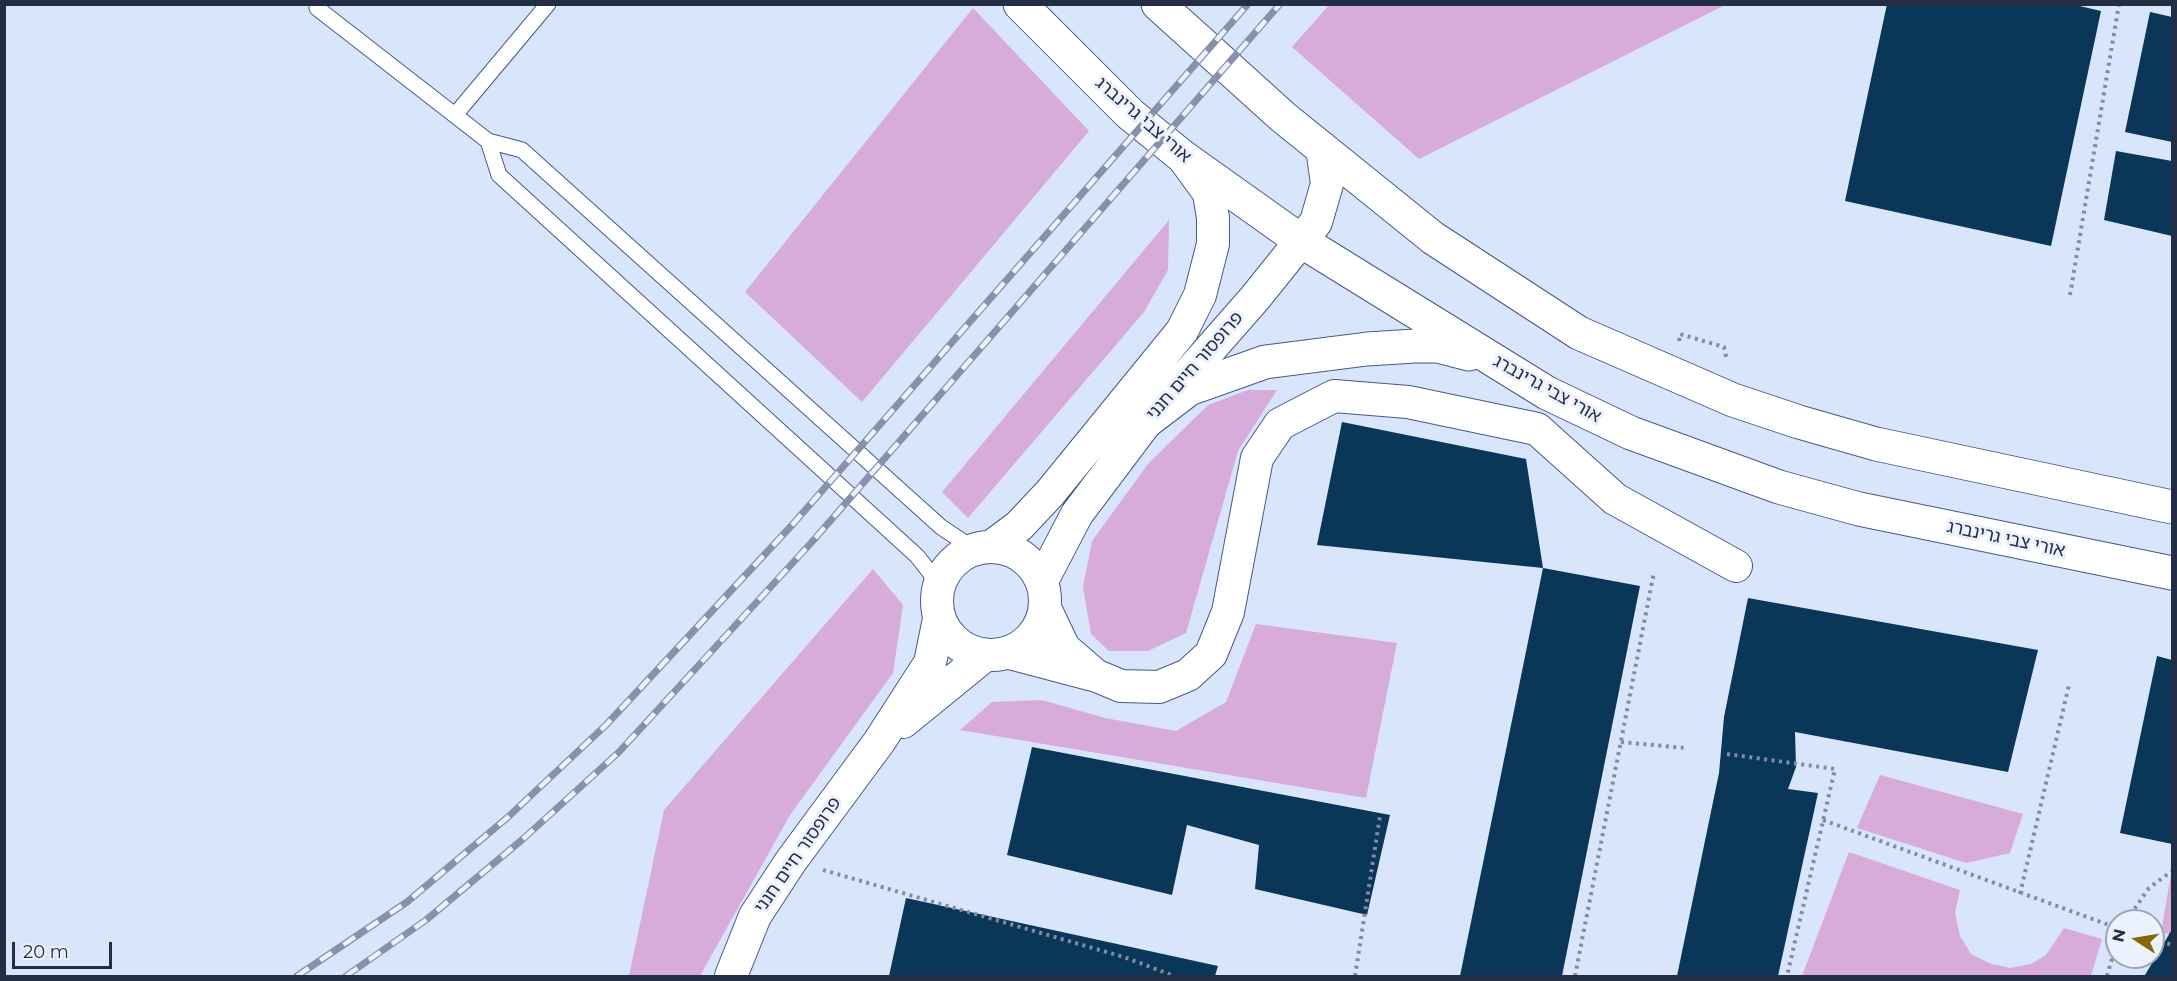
<!DOCTYPE html>
<meta charset="utf-8">
<style>
body{margin:0}
#map{position:relative;width:2177px;height:981px;overflow:hidden;background:#d9e5fb;font-family:Montserrat,sans-serif}
canvas{display:block}
.frame{position:absolute;inset:0;border:6px solid #232d43;pointer-events:none}
.north{position:absolute;left:2105px;top:909px;width:60px;height:60px;box-sizing:border-box;background:#ecf2fd;border:2px solid #9ca3b3;border-radius:50%;rotate:282deg;font-size:16px;font-weight:700;line-height:24px;text-align:center;color:#232d43}
.north::after{content:'';display:block;margin:auto;width:21px;height:27px;background:#8a6706;clip-path:polygon(50% 0,100% 100%,50% 72%,0 100%)}
.scale{position:absolute;left:12px;top:942px;width:100px;height:27px;box-sizing:border-box;border:3px solid #232d43;border-top:0;padding-left:8px;font-size:18px;line-height:21px;white-space:nowrap;color:#232d43;-webkit-text-stroke:4px #ecf2fd;paint-order:stroke}
</style>
<div id="map">
<canvas width="2177" height="981"></canvas>
<div class="frame"></div>
<div class="north">N</div>
<div class="scale">20 m</div>
</div>
<script>
const context = document.querySelector('canvas').getContext('2d');
context.lineJoin = 'round';
function fill(path, color) { context.fillStyle = color; context.fill(path, 'evenodd'); }
const shape = rows => new Path2D(rows.map(r => 'M' + r).join(''));
function trace(path, color, width, dash) { context.strokeStyle = color; context.lineWidth = width; context.lineCap = dash ? 'butt' : 'round'; context.setLineDash(dash || []); context.stroke(path); }
function label(font, color, halo, rows, align = 'center') {
  context.font = font + ' Montserrat,"Noto Sans Hebrew",sans-serif'; context.lineWidth = 6; context.setLineDash([]); context.textBaseline = 'middle'; context.strokeStyle = halo; context.fillStyle = color; for (const [text, x, y, turn = 0] of rows) {
    context.save(); context.translate(x, y); context.rotate((+turn || 0) * Math.PI / 180); context.textAlign = isNaN(turn) ? turn : align; if (halo) context.strokeText(text, 0, 0); context.fillText(text, 0, 0); context.restore();
  }
}
fill(shape([
 [1330,4,1725,4,1725,5,1419,159,1292,47],
 [973,8,1089,131,862,402,745,292],
 [1169,220,1168,270,1144,312,968,518,942,492],
 [1248,390,1277,390,1238,451,1186,633,1148,651,1109,651,1091,634,1083,587,1092,541,1148,464,1208,405],
 [873,569,903,605,893,673,790,815,700,976,629,976,664,810],
 [1256,624,1397,643,1366,798,960,730,992,702,1042,700,1105,718,1176,731,1226,702],
 [1880,775,2023,814,2010,853,1966,863,1857,828],
 [1849,852,1960,890,1955,913,1960,936,1971,954,1989,963,2010,968,2031,964,2046,955,2064,928,2102,939,2091,976,1802,976],
 [2172,869,2172,935,2161,932]
]), '#d7abda');
fill(shape([
 [1887,4,2071,4,2101,11,2051,246,1845,201],
 [2150,12,2172,17,2172,142,2125,132],
 [2116,151,2172,161,2172,236,2104,220],
 [1342,422,1526,459,1543,568,1640,586,1562,976,1460,976,1543,568,1317,545],
 [1748,598,2038,650,2008,772,1795,732,1796,767,1788,789,1818,793,1778,976,1677,976,1719,773,1724,717],
 [2157,656,2172,660,2172,844,2120,833],
 [1032,747,1390,815,1367,915,1255,889,1259,845,1187,825,1172,895,1007,855],
 [906,898,1218,966,1215,976,889,976],
 [2171,931,2172,976,2147,976,2145,975]
]), '#0a3757');
const service = shape([
 [317,8,488,141,522,150,941,527,974,549],
 [455,115,548,4],
 [488,141,499,175,917,556,939,584]
]);
const minor = shape([
 [992,546,1019,526,1050,493,1182,331,1200,295,1213,244,1213,218,1209,193,1185,160],
 '937 601a54 54 0 1 1 108 0a54 54 0 1 1-108 0Z',
 [1042,581,1077,514,1147,421,1255,298,1316,222,1327,184,1322,148],
 [1045,608,1064,648,1094,674],
 [1010,653,1097,676,1121,686,1159,687,1188,675,1211,654,1228,612,1257,458,1280,424,1334,396,1408,402,1537,429,1615,499,1736,566],
 [903,722,984,656],
 [731,976,755,916,791,861,879,742,930,663,939,619]
]);
const secondary = shape([
 [1020,4,1130,114,1183,157,1301,241,1547,393,1631,433,1779,487,1859,509,2172,573],
 [1158,4,1283,117,1433,238,1579,333,1733,400,1799,422,1876,444,2172,507],
 [1147,421,1189,389,1265,362,1367,349,1415,346,1438,346,1469,354]
]);
trace(service, '#445a8b', 17);
trace(minor, '#445a8b', 34);
trace(secondary, '#445a8b', 35);
trace(shape([
 [2070,295,2119,4],
 [1679,341,1680,334,1724,347,1727,361],
 [1621,742,1685,748],
 [1727,754,1835,769,1787,976],
 [1823,820,2117,928],
 [823,870,1124,957,1174,976],
 [2020,894,2069,685],
 [2126,921,2149,888,2172,871],
 [2153,939,2172,945],
 [1355,976,1380,816],
 [1575,976,1654,572],
 [2107,976,2117,942]
]), '#818ca2', 4, [3, 4.5]);
trace(service, '#fff', 15);
trace(minor, '#fff', 32);
trace(secondary, '#fff', 33);
const rail = shape([
 [297,976,407,902,508,817,606,725,793,524,1248,4],
 [346,976,426,920,523,839,619,752,811,543,1280,4]
]);
trace(rail, '#8792a8', 7);
trace(rail, '#ecf2fd', 4.5, [14]);
label('18px', '#232d43', '#ecf2fd', [
 ["אורי צבי גרינברג",1143,120,41],
 ["פרופסור חיים חנני",1195,366,-49],
 ["אורי צבי גרינברג",1547,389,29],
 ["אורי צבי גרינברג",2006,539,12],
 ["פרופסור חיים חנני",798,855,-55]
]);
</script>
